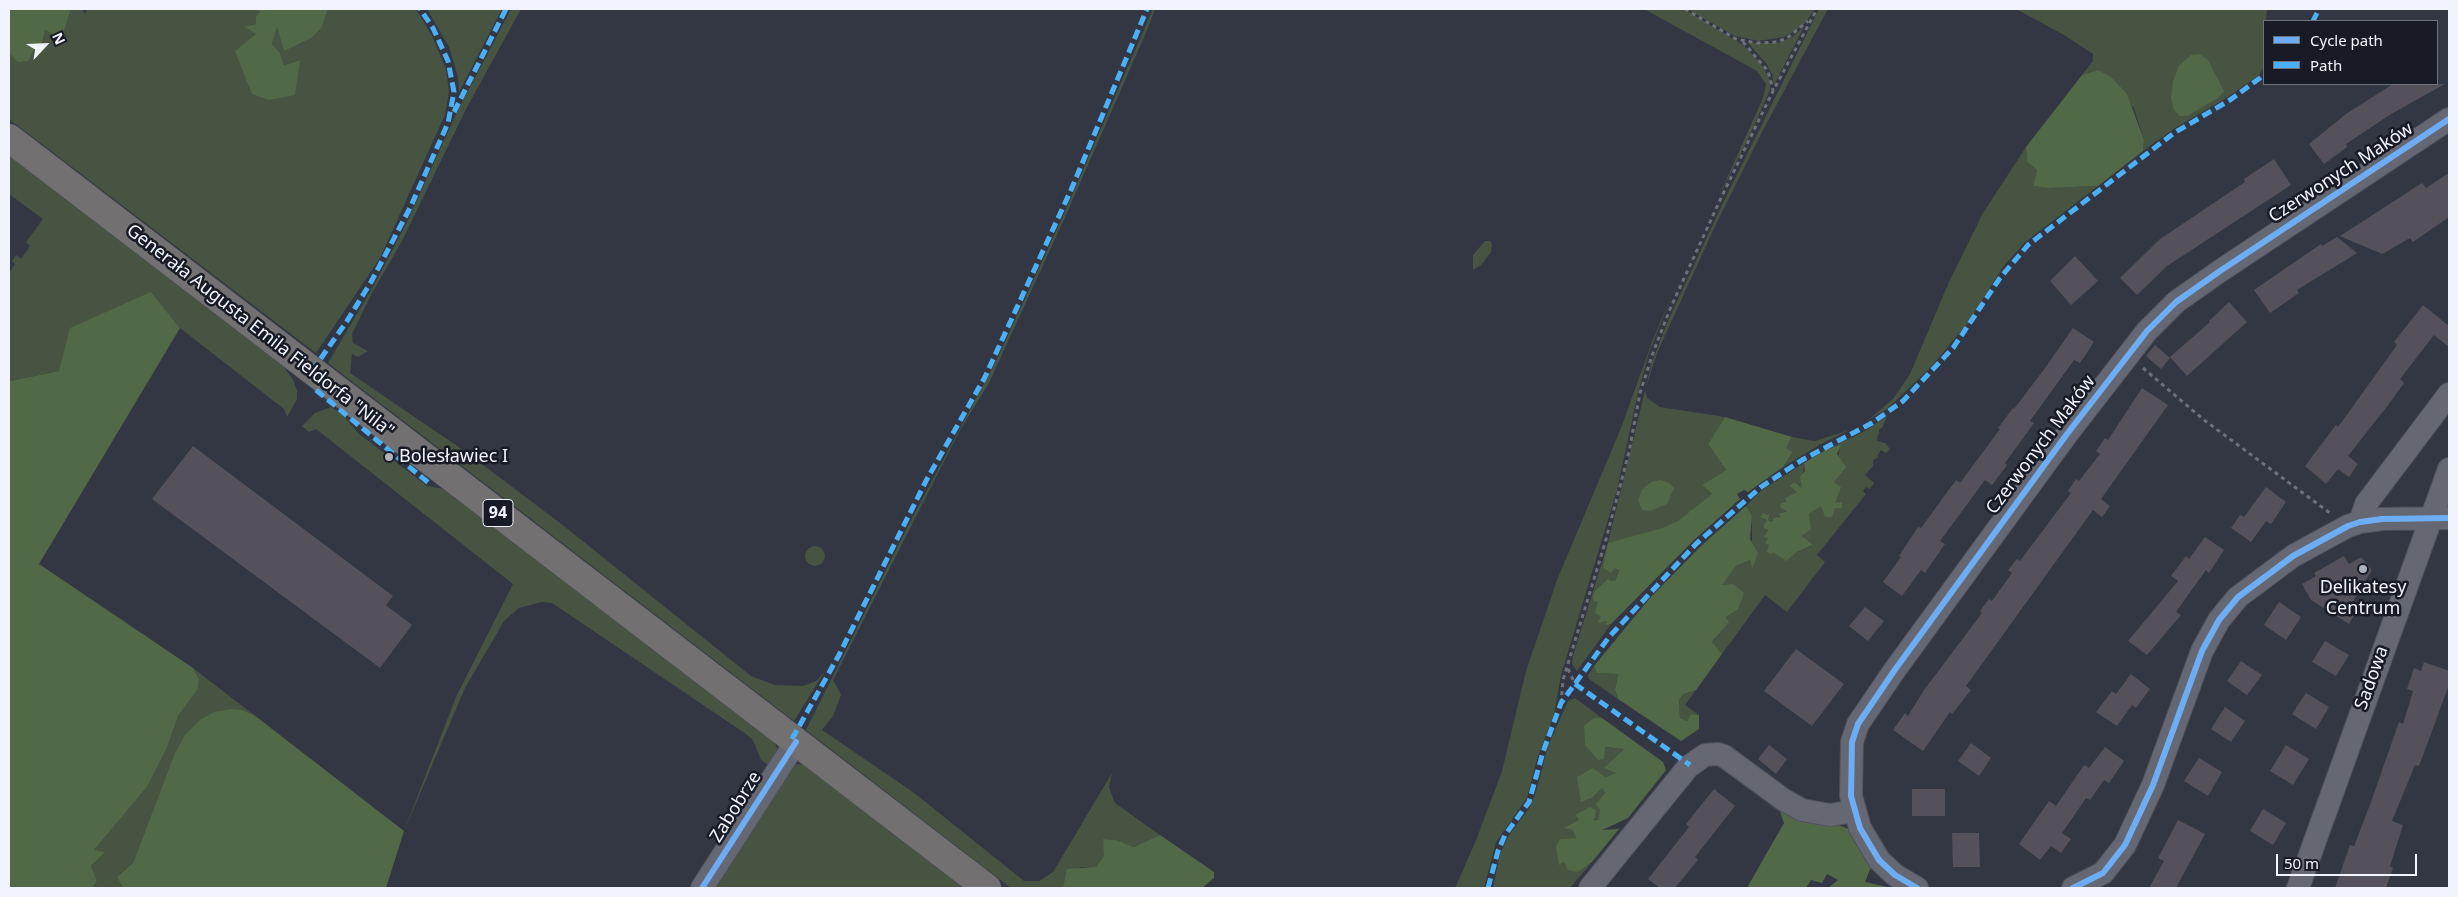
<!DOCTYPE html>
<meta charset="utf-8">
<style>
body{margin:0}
#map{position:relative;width:2458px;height:897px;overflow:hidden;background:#333744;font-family:"Noto Sans",sans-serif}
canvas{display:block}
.frame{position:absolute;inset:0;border:10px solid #f1f4fd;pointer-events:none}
.legend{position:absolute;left:2263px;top:20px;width:175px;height:65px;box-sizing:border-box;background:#181b26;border:1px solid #6f727c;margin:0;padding:6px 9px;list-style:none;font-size:15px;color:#f1f4fd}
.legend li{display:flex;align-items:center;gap:10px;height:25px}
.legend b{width:25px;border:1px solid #6f727c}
.north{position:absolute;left:20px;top:20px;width:50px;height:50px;-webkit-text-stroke:4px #181b26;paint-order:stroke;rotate:65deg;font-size:14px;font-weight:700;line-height:20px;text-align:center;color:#f1f4fd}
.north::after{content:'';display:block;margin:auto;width:18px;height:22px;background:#f1f4fd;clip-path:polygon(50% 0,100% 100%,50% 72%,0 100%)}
.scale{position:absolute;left:2276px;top:854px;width:141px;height:22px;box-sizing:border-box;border:2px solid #f1f4fd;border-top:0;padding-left:6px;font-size:15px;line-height:18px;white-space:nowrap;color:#f1f4fd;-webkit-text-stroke:4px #181b26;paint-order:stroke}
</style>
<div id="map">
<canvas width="2458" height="897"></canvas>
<div class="frame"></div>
<ul class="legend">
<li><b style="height:6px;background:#6dadf4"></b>Cycle path</li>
<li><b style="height:6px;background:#4cb0f7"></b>Path</li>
</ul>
<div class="north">N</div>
<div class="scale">50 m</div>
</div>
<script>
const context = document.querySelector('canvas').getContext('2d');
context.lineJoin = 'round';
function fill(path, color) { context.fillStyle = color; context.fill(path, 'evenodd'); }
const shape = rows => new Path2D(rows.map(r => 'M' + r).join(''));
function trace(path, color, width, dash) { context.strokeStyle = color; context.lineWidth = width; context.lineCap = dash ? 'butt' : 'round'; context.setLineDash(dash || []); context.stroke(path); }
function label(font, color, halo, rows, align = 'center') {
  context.font = font + ' "Noto Sans",sans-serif'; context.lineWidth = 5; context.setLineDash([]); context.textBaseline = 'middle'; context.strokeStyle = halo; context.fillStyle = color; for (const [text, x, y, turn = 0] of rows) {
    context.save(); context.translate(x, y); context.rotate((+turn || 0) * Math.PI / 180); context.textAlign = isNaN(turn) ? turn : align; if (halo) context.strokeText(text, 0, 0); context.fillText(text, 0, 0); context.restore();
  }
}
fill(shape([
 [71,9,82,9,85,14,87,9,254,9,260,12,256,24,246,27,256,34,252,94,299,60,284,65,280,53,272,44,277,26,284,50,322,27,328,9,416,9,432,36,446,69,449,91,445,115,380,258,316,353,9,119,9,53,45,30,61,38],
 [427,9,502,9,459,92,458,77,449,47],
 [511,9,521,9,466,109,402,241,372,293,352,334,353,343,368,351,358,357,352,354,350,373,466,452,564,526,751,676,775,685,803,686,816,681,825,671,794,721,328,363,374,285,406,224,457,112],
 [1153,9,1155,9,1148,28,1066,215,989,383,960,430,833,680,841,695,833,716,822,730,913,792,1024,881,1039,881,1053,872,1112,773,1109,787,1115,803,1160,835,1134,847,1115,840,1103,839,1105,856,1096,868,1081,867,1064,888,1011,888,806,730,908,526,997,359,1063,216],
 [1644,9,1684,9,1743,45,1760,62,1770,80,1770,90,1748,139,1719,196,1763,98,1766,84,1757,71],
 [1687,9,1815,9,1805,23,1795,31,1784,37,1759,41,1735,36],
 [1819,9,1828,9,1763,130,1717,222,1657,353,1645,390,1647,398,1660,407,1725,417,1708,444,1726,470,1702,485,1712,494,1702,503,1678,521,1659,529,1614,568,1619,569,1615,581,1610,581,1609,578,1598,602,1601,615,1607,621,1606,626,1611,624,1577,671,1572,664,1573,656,1608,543,1652,362,1668,321,1721,207],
 [2016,9,2267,9,2266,21,2264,21,2264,67,2259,75,2228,97,2175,128,2143,151,2144,140,2134,108,2098,70,2082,75,2093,61,2093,54,2064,35],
 [1804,27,1782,69,1774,85,1772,74,1766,63,1748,43,1777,43,1792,37],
 [2026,147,2027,162,2037,170,2033,186,2048,188,2098,186,2024,243,2003,267,1967,324,1930,368,1887,409,1868,420,1893,399,1910,374,1949,282,1983,213],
 [9,151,280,361,293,380,297,391,297,399,287,417,284,409,180,328,151,292,59,371,10,381,9,386,9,273,15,264,12,261,16,255,21,259,30,246,26,242,43,219,9,194],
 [1485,241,1490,241,1492,244,1491,252,1481,265,1473,270,1473,255],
 [1673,292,1649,353,1638,393,1617,490,1561,675,1554,714,1537,759,1527,798,1496,842,1484,888,1455,888,1477,838,1502,771,1526,671,1557,580,1621,428,1652,342],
 [331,407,343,415,358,433,427,486,444,489,773,738,778,751,771,767,761,760,753,740,746,734,552,603,542,602,519,608,504,621,465,688,404,831,456,697,513,584,316,429,309,432,302,426,315,413],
 [1887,416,1882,428,1879,429,1879,433,1882,433,1878,434,1877,441,1885,443,1890,449,1886,453,1881,450,1877,456,1879,457,1873,460,1873,466,1865,475,1874,483,1870,489,1866,487,1863,491,1866,494,1817,555,1825,562,1787,612,1765,595,1722,654,1712,643,1728,622,1721,585,1736,566,1750,560,1752,568,1752,516,1746,506,1762,490,1804,463,1802,489,1794,482,1797,492,1785,498,1787,511,1778,514,1781,517,1772,522,1768,520,1770,514,1767,519,1768,538,1774,553,1786,560,1797,552,1812,546,1802,536,1810,529,1809,514,1821,505,1842,508,1835,503,1836,495,1834,482,1840,446,1826,450,1865,431],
 [1849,430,1821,444,1783,467,1793,452,1786,448,1792,437,1815,441],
 '805 556a10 10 0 1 1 20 0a10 10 0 1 1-20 0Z',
 [1594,666,1597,673,1618,674,1615,690,1618,699,1589,679,1588,675],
 [193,668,254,715,242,710,174,755,133,863,117,877,123,888,92,888,97,881,91,866,104,852,93,851,147,787,167,748,178,716,198,689,199,679],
 [1696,690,1685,705,1699,715,1691,714,1687,721,1680,718,1679,700,1684,694],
 [1575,698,1602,718,1594,718,1604,747,1624,749,1605,768,1617,773,1605,777,1593,797,1602,788,1605,793,1598,820,1575,815,1579,820,1565,828,1574,830,1576,838,1560,864,1564,861,1578,872,1592,862,1570,888,1493,888,1500,854,1509,835,1528,810,1536,792,1548,746,1568,701],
 [798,764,804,765,964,888,708,888,795,765]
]), '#475441');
fill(shape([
 [9,9,71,9,61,39,45,30,41,47,34,50,28,61,18,62,9,53],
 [254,9,328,9,322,27,311,38,284,51,277,27,272,44,280,53,284,65,300,60,295,95,269,100,252,94,235,51,256,34,245,27,256,24,256,17,260,12],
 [2200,54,2208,60,2224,91,2218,98,2187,116,2180,116,2174,110,2171,98,2173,81,2179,66,2191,55],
 [2098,70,2111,77,2127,94,2144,140,2143,151,2098,186,2048,188,2033,186,2037,170,2027,162,2026,147,2082,75],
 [151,292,180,328,39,564,193,668,199,679,198,689,178,716,167,748,147,787,94,850,105,852,91,866,97,881,92,888,9,888,9,386,10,381,59,371,70,328],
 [1725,417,1792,437,1786,448,1793,452,1783,467,1748,492,1744,490,1737,494,1740,499,1695,539,1611,624,1605,626,1607,621,1598,623,1601,616,1595,613,1598,602,1593,600,1594,592,1609,578,1610,581,1615,581,1619,570,1614,568,1611,573,1603,568,1608,543,1659,529,1678,521,1712,494,1702,485,1726,470,1708,444],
 [1841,445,1837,454,1846,467,1834,482,1841,487,1835,503,1842,502,1842,508,1835,508,1832,517,1825,517,1821,506,1809,514,1811,529,1802,536,1813,545,1797,552,1786,561,1774,553,1770,554,1767,552,1769,545,1765,543,1768,538,1764,537,1768,530,1763,527,1767,520,1760,517,1763,513,1767,515,1770,513,1768,520,1772,522,1774,518,1781,517,1778,514,1787,511,1781,508,1780,504,1786,502,1785,498,1797,492,1790,486,1794,482,1802,488,1800,477,1805,471,1804,463,1826,450],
 [1661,480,1669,483,1674,488,1667,504,1650,511,1642,510,1638,500,1642,490,1651,482],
 [1746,506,1752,516,1750,539,1758,553,1752,569,1750,560,1736,566,1722,585,1733,584,1744,593,1738,609,1726,617,1729,622,1712,642,1722,654,1696,690,1684,694,1679,700,1680,718,1687,721,1691,714,1699,715,1699,729,1681,741,1618,699,1615,690,1618,674,1597,673,1594,666,1650,598,1701,546],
 [231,709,242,710,254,715,404,831,386,888,123,888,117,877,133,863,174,755,185,735,200,720,214,712],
 [1594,718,1602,718,1663,762,1666,770,1628,818,1602,830,1619,829,1592,862,1578,872,1568,870,1564,862,1559,865,1556,847,1560,839,1576,838,1573,830,1564,828,1579,820,1575,815,1590,807,1596,810,1594,820,1598,820,1600,810,1596,804,1605,793,1602,788,1593,797,1581,802,1577,777,1593,768,1605,777,1616,773,1604,768,1624,749,1605,747,1604,759,1598,760,1585,745,1584,726],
 [1776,800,1851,830,1871,867,1865,882,1892,888,1828,888,1838,880,1827,874,1822,883,1811,880,1806,888,1750,888,1748,886,1784,823],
 [1160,835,1214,872,1214,878,1202,888,1063,888,1067,869,1096,867,1104,856,1103,839,1116,840,1134,847]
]), '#526947');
fill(shape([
 [2393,84,2445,84,2391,114,2346,144,2347,147,2324,164,2309,144,2346,114],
 [2274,159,2291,185,2167,266,2137,295,2120,278,2160,239,2245,182,2244,179],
 [2449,173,2449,217,2413,242,2410,238,2382,254,2340,236,2422,183,2426,188],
 [2337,237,2357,253,2297,290,2299,293,2270,313,2254,290,2321,244,2322,246],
 [2075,256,2098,281,2071,305,2050,281],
 [2229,302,2247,322,2187,376,2170,357,2210,322,2209,321],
 [2423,305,2449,326,2449,347,2434,335,2400,379,2404,383,2388,405,2348,456,2358,464,2349,477,2338,469,2326,484,2305,466,2336,425,2338,427,2397,345,2394,342],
 [2073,328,2094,342,2080,363,2074,360,2030,421,2034,423,2005,463,2007,465,1992,485,1985,480,1940,541,1945,544,1925,573,1921,570,1902,596,1883,582,1901,557,1899,556,1918,527,1921,528,1956,480,1960,483,2000,429,1998,428,2013,408,2014,409,2045,368],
 [2155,345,2170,358,2161,369,2146,356],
 [2142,388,2168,405,2101,499,2110,506,2102,517,2093,510,1966,686,1971,690,1952,714,1950,712,1923,751,1893,730,1905,713,1908,716,1924,690,1982,613,1980,611,1989,599,1992,601,2012,573,2008,570,2017,559,2020,561,2071,493,2068,491,2076,479,2079,481,2100,454,2096,451,2105,438,2108,440],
 [193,446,393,596,386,605,412,625,380,668,152,499],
 [2266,487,2286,502,2271,524,2266,521,2251,542,2231,528,2240,515,2244,517],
 [2205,537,2224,550,2209,573,2206,570,2176,612,2181,615,2147,655,2128,641,2178,581,2171,576,2186,556,2189,559],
 [2344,556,2349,564,2361,557,2372,570,2352,603,2359,607,2349,624,2311,600,2302,584,2316,576,2314,573],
 [2279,602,2301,617,2286,640,2264,625],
 [1865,607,1884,621,1868,641,1849,626],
 [2325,641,2349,655,2336,676,2312,662],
 [1796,649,1844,684,1812,726,1764,691],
 [2241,661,2262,675,2247,695,2227,681],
 [2424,662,2449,671,2449,685,2419,766,2415,765,2392,821,2403,825,2390,866,2393,868,2386,888,2335,888,2350,845,2354,846,2371,802,2399,722,2403,724,2413,691,2407,689,2414,668,2421,671],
 [2131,674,2150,689,2136,708,2132,705,2117,726,2096,712,2112,691,2116,694],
 [2306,693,2329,707,2316,729,2292,714],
 [2225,707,2245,721,2231,742,2211,729],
 [1971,743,1991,758,1979,776,1958,761],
 [1769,745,1787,759,1776,774,1758,759],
 [2286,745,2309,759,2293,785,2270,771],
 [2105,747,2124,761,2109,783,2104,780,2090,800,2086,798,2062,833,2071,839,2061,853,2051,846,2040,860,2019,844,2049,801,2056,806,2084,765,2089,768],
 [2199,758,2222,772,2208,796,2184,781],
 [1714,789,1735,806,1695,857,1698,860,1675,888,1660,888,1648,879,1689,827,1686,824],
 [1912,789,1945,789,1945,816,1912,816],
 [2263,809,2286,823,2273,845,2250,831],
 [2178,820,2205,834,2176,888,2149,888,2164,861,2158,858],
 [1952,833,1979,833,1980,867,1953,867]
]), '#54515a');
const minor = shape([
 [2360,522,2366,504,2449,394],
 [702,888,796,742],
 [1590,888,1688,767,1705,755,1718,754,1724,756,1784,800,1802,810,1830,815,1854,811],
 [1917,888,1895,875,1879,860,1860,828,1851,796,1852,742,1858,724,1894,671,2067,434,2147,331,2176,302,2220,271,2449,119],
 [2073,888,2103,873,2125,845,2153,785,2202,651,2219,620,2238,597,2293,556,2348,526,2360,522,2382,519,2449,518],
 [2298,888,2449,469]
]);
const primary = shape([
 [9,138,987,888]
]);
trace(minor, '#4f525c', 24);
trace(primary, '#4f525c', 29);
trace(shape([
 [1685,9,1736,39,1757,43,1777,42,1787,38,1808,21],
 [1743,42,1768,71,1773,90],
 [2143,368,2204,420,2330,513],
 [1568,669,1575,684],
 [1561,703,1563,680,1605,543,1629,452,1640,393,1654,350,1670,309,1721,198,1773,91,1817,9]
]), '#6e717a', 3, [4, 4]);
trace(minor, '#656872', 22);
trace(primary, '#727071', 28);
trace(shape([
 [2313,21,2317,13],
 [454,112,506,9],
 [312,371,347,321,371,282,410,208,448,123,454,92,448,61,433,28,420,9],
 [316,390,430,484],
 [1575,684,1690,765],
 [792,739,839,655,927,479,985,377,1071,190,1147,9],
 [1488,888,1498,851,1505,835,1529,802,1543,752,1561,703,1609,637,1696,544,1761,487,1802,460,1872,423,1903,401,1953,348,2000,278,2028,245,2174,133,2230,100,2264,75]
]), '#4cb0f7', 5, [10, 5]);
trace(shape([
 [702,888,796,742],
 [1917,888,1895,875,1879,860,1860,828,1851,796,1852,742,1858,724,1894,671,2067,434,2147,331,2176,302,2220,271,2449,119],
 [2073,888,2103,873,2125,845,2153,785,2202,651,2219,620,2238,597,2293,556,2348,526,2360,522,2382,519,2449,518]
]), '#6dadf4', 6);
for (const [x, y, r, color] of [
 [389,457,5,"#aeb2bc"],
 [2363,569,5,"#aeb2bc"]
]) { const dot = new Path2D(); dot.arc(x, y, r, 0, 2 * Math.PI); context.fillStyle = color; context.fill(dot); trace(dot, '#181b26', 2); }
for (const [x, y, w] of [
 [498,513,30]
]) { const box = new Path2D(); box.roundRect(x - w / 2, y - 13.5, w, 27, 4); context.fillStyle = '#181b26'; context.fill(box); trace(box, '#f1f4fd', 1); }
label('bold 16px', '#f1f4fd', null, [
 ["94",498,513]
]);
label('18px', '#f1f4fd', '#181b26', [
 ["Czerwonych Maków",2341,173,-33],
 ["Generała Augusta Emila Fieldorfa \"Nila\"",260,331,38],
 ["Czerwonych Maków",2041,445,-53],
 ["Sadowa",2372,678,-70],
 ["Zabobrze",736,807,-58]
]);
label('18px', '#f1f4fd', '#181b26', [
 ["Bolesławiec I",399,457],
 ["Delikatesy",2363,588,"center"],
 ["Centrum",2363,609,"center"]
], 'left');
</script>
